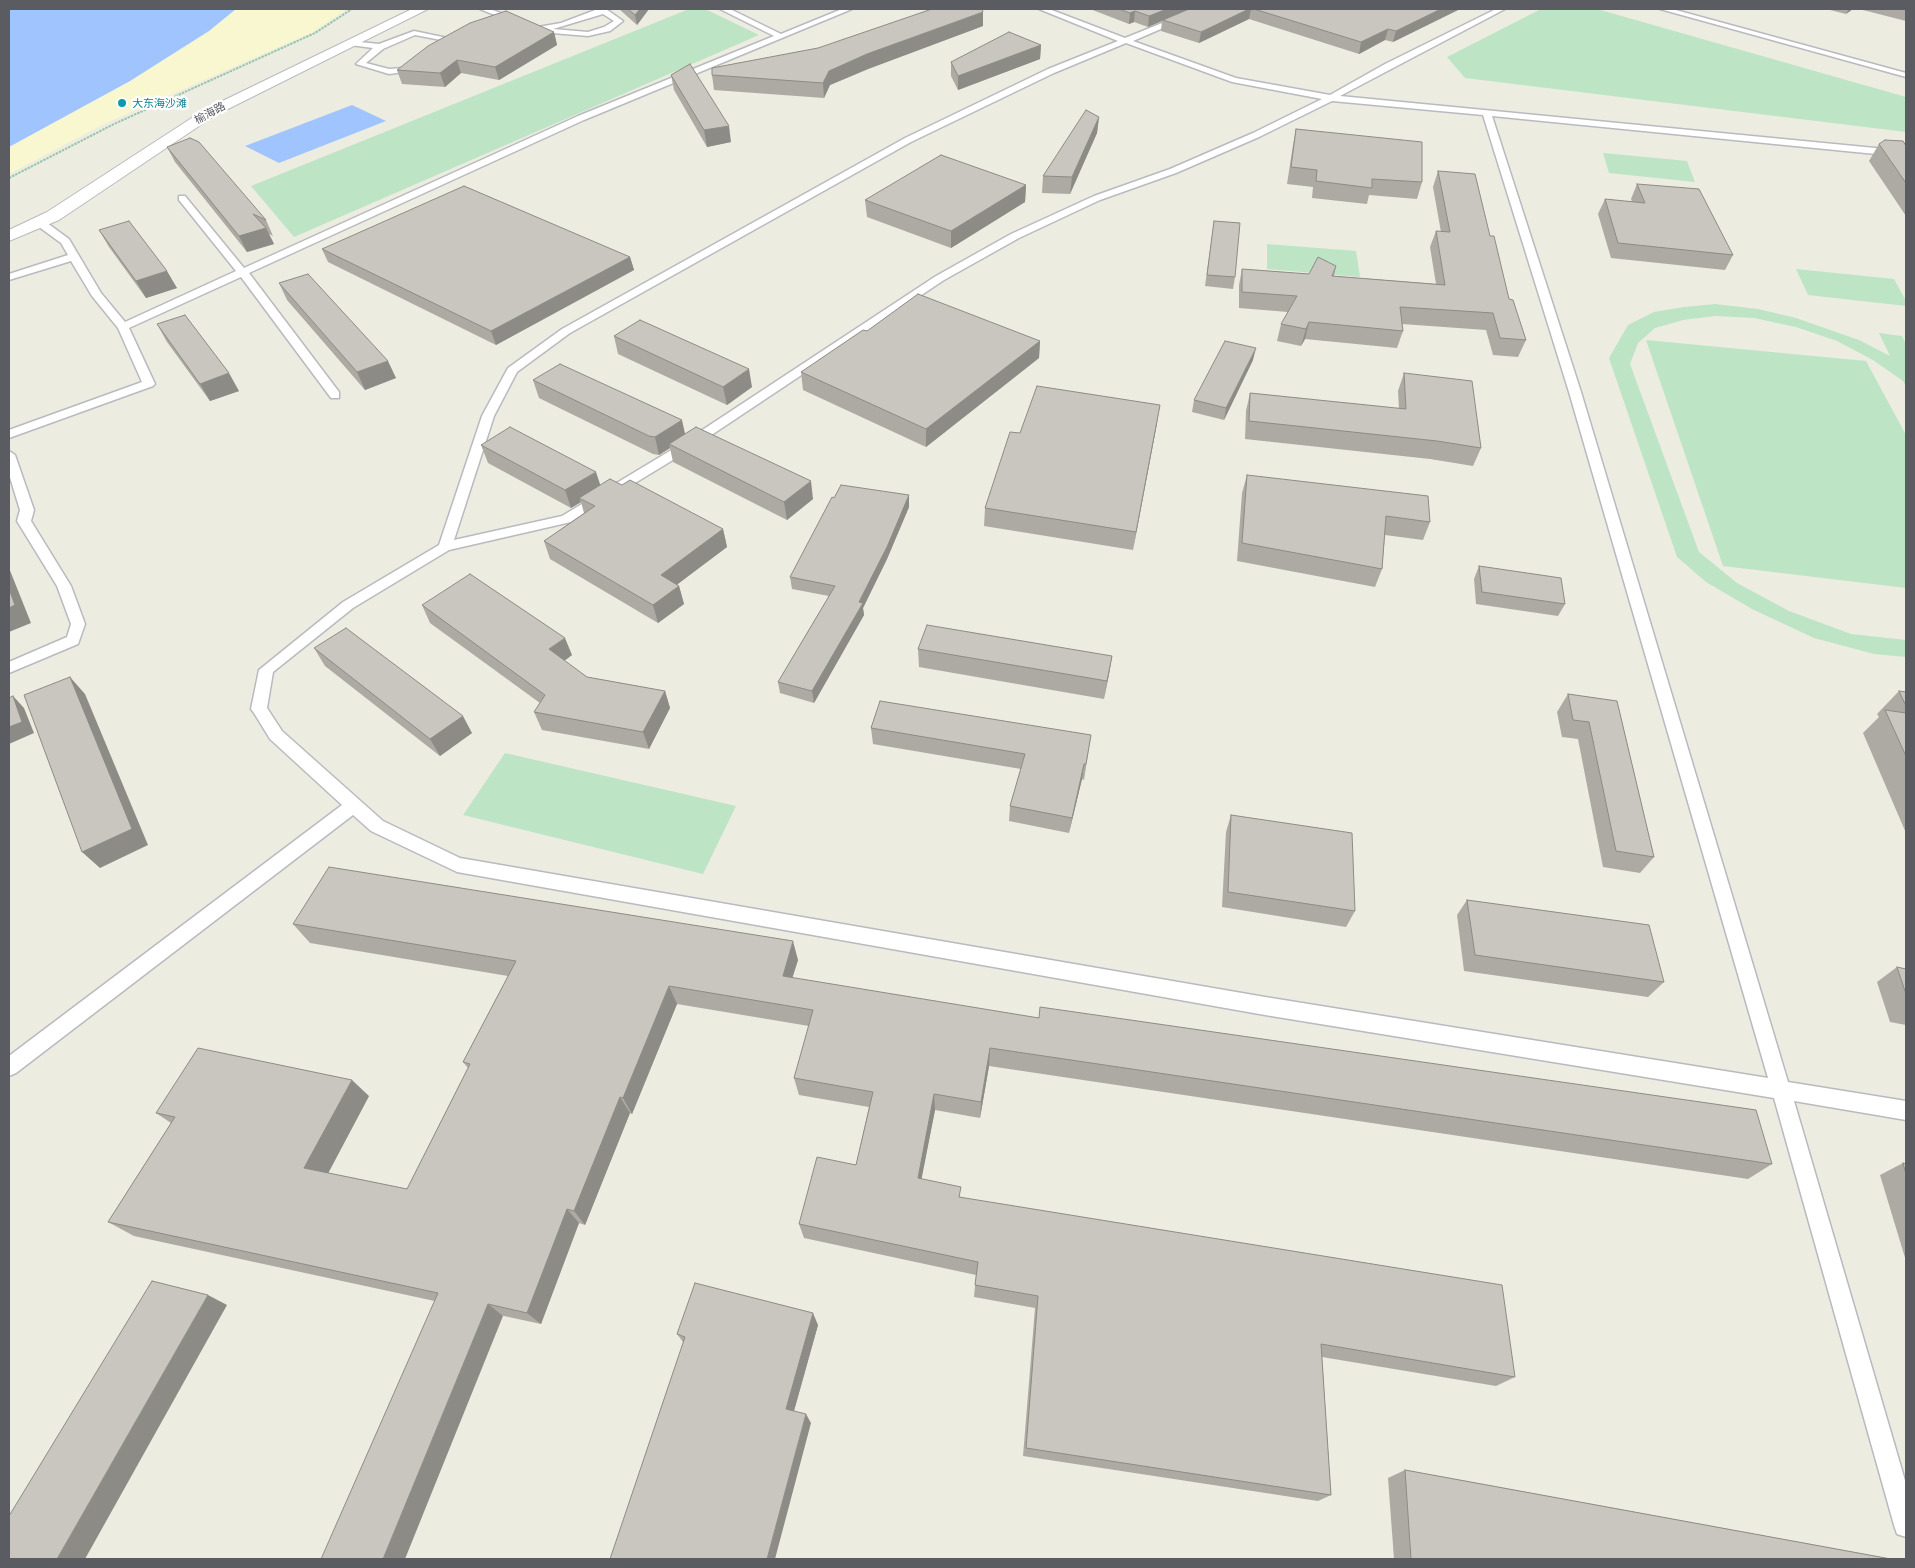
<!DOCTYPE html>
<meta charset="utf-8">
<style>
body{margin:0}
#map{position:relative;width:1915px;height:1568px;overflow:hidden;background:#edece1;font-family:Lato,sans-serif}
canvas{display:block}
.frame{position:absolute;inset:0;border:10px solid #5a5c62;pointer-events:none}
</style>
<div id="map">
<canvas width="1915" height="1568"></canvas>
<div class="frame"></div>
</div>
<script>
const context = document.querySelector('canvas').getContext('2d');
context.lineJoin = 'round';
function fill(path, color) { context.fillStyle = color; context.fill(path, 'evenodd'); }
const shape = rows => new Path2D(rows.map(r => 'M' + r).join(''));
function trace(path, color, width, dash) { context.strokeStyle = color; context.lineWidth = width; context.lineCap = dash ? 'butt' : 'round'; context.setLineDash(dash || []); context.stroke(path); }
function label(font, color, halo, rows, align = 'center') {
  context.font = font + ' Lato,"Noto Sans SC",sans-serif'; context.lineWidth = 4.5; context.setLineDash([]); context.textBaseline = 'middle'; context.strokeStyle = halo; context.fillStyle = color; for (const [text, x, y, turn = 0] of rows) {
    context.save(); context.translate(x, y); context.rotate((+turn || 0) * Math.PI / 180); context.textAlign = isNaN(turn) ? turn : align; if (halo) context.strokeText(text, 0, 0); context.fillText(text, 0, 0); context.restore();
  }
}
fill(shape([
 [689,9,705,9,759,35,294,237,251,186],
 [1541,9,1597,9,1906,97,1906,132,1465,78,1447,57],
 [1603,153,1687,161,1695,182,1609,173],
 [1267,244,1356,251,1360,277,1267,269],
 [1796,269,1894,279,1906,301,1906,306,1808,295],
 [1715,304,1758,309,1796,318,1859,340,1890,356,1879,333,1902,336,1906,344,1906,386,1903,381,1873,360,1837,341,1796,327,1754,318,1715,316,1683,320,1655,328,1638,343,1630,364,1699,552,1737,583,1789,611,1851,634,1906,640,1906,657,1874,654,1814,638,1752,609,1706,582,1677,557,1609,358,1628,325,1654,312,1684,307],
 [1646,340,1866,361,1906,435,1906,588,1723,566],
 [505,753,736,806,703,874,463,815]
]), '#bde4c4');
fill(shape([
 [236,9,347,9,313,32,104,124,9,174,9,147,130,81,209,31]
]), '#f9f7cf');
fill(shape([
 [9,9,236,9,209,31,130,81,9,147],
 [352,105,386,121,279,163,245,146]
]), '#a0c5fe');
const lane = shape([
 [480,9,490,9,538,27,561,23,598,9,606,9,623,21,610,31,588,36,552,33,549,33,549,29,534,31,480,9],
 [603,14,614,21,604,27,588,32,553,29,603,14],
 [720,9,730,9,781,34,842,9,852,9,584,120,249,273,339,392,339,398,331,398,241,277,129,328,155,384,153,386,9,438,9,430,142,382,118,328,92,296,71,261,9,280,9,274,68,255,61,243,35,224,35,220,43,220,69,239,101,293,125,322,236,271,179,200,179,196,185,196,244,268,578,116,774,36,720,9],
 [1039,9,1049,9,1125,38,1197,9,1207,9,1133,41,1236,78,1330,95,1385,64,1496,9,1505,9,1340,96,1906,151,1906,157,1492,116,1581,392,1788,1082,1906,1101,1906,1120,1794,1101,1906,1484,1906,1537,1897,1534,1894,1525,1774,1098,1265,1015,457,872,371,831,353,815,16,1073,9,1076,9,1056,342,805,270,739,254,713,251,709,259,670,343,602,439,545,482,416,508,368,562,329,905,138,1048,69,1118,41,1039,9],
 [1126,43,1232,82,1322,99,1253,133,1170,169,1094,196,1011,234,936,276,678,446,562,516,454,540,494,416,517,372,570,333,911,142,1054,73,1126,43],
 [1332,101,1483,115,1569,392,1768,1078,1265,997,460,858,383,821,282,731,267,708,273,672,353,608,449,550,571,522,686,452,944,280,1019,238,1100,200,1176,173,1259,137,1332,101],
 [1660,9,1672,9,1906,73,1906,77,1660,9],
 [414,31,457,40,443,48,439,46,446,41,415,35,383,49,366,63,389,69,402,68,416,61,420,63,404,72,389,74,356,64,373,48,350,45,350,41,379,44,414,31],
 [9,451,15,455,34,510,31,521,71,586,85,624,78,644,9,673,9,662,67,637,71,624,57,586,17,521,20,510,9,474,9,451]
]);
const street = shape([
 [412,9,428,9,214,116,59,220,9,241,9,230,47,212,204,110,412,9]
]);
trace(lane, '#b9bac0', 3);
trace(street, '#b9bac0', 2);
trace(shape([
 [9,178,114,124,315,33,352,9]
]), '#97c5ac', 2, [2.5, 1]);
fill(lane, '#fff');
fill(street, '#fff');
fill(shape([
 [619,9,649,9,637,25],
 [1090,9,1460,9,1393,42,1385,40,1359,54,1249,19,1199,43,1161,31,1162,21,1148,27,1134,22,1129,24],
 [1826,9,1853,9,1846,14],
 [1859,9,1906,9,1906,21],
 [983,26,868,69,830,85,824,98,714,90,712,75],
 [554,32,557,45,499,80,461,73,445,87,402,84,397,70],
 [1041,45,1040,59,958,90,951,76,951,62],
 [671,75,731,142,707,147,674,90],
 [1099,117,1097,133,1070,194,1042,193,1043,176],
 [1296,129,1422,182,1417,199,1369,195,1367,204,1312,198,1313,187,1287,184,1293,145],
 [1879,144,1906,146,1906,216,1869,161],
 [167,147,266,220,273,236,269,234,274,244,247,252,175,162],
 [1438,171,1490,236,1509,299,1526,340,1518,357,1493,355,1486,330,1402,324,1403,331,1397,348,1305,339,1301,346,1277,341,1281,324,1288,312,1239,308,1239,285,1242,269,1309,274,1336,266,1334,276,1436,284,1430,247,1436,231,1441,232,1433,187],
 [1637,184,1733,255,1725,270,1611,258,1598,214,1605,199,1632,202,1631,199],
 [1026,185,1025,202,951,248,867,217,865,200],
 [1214,221,1235,277,1233,289,1205,286],
 [99,230,177,288,146,298,109,247],
 [322,249,630,257,634,270,496,345,328,262],
 [279,283,396,378,365,390,287,300],
 [157,324,239,391,210,401,167,342],
 [614,336,752,387,727,405,618,354],
 [1040,341,1039,358,926,447,803,390,801,372],
 [1253,360,1224,420,1192,412,1194,400],
 [1404,373,1481,448,1473,466,1430,459,1245,439,1246,411,1250,393,1399,409,1398,391],
 [533,380,685,434,813,499,787,520,673,462,670,448,659,455,653,454,539,398],
 [1157,423,1133,550,984,526,985,508,1020,433],
 [481,445,600,485,622,485,723,529,727,547,677,584,679,586,684,604,658,623,550,559,544,541,584,513,581,502,571,508,488,463],
 [1247,475,1430,522,1423,540,1385,535,1382,569,1375,587,1237,561,1242,493],
 [909,495,909,507,887,559,863,608,864,615,814,703,780,693,778,682,829,596,792,589,790,577,834,498],
 [1479,566,1565,604,1558,616,1476,604,1474,579],
 [422,605,572,655,564,661,587,677,665,691,670,708,649,749,542,730,534,712,540,703,430,623],
 [314,648,472,733,440,756,325,666],
 [918,649,1112,656,1109,674,1104,699,919,667],
 [1899,691,1906,692,1906,833,1863,733,1879,717,1877,714],
 [1568,694,1617,701,1654,857,1640,873,1603,867,1578,739,1562,737,1557,712],
 [871,728,1091,735,1084,780,1082,779,1069,833,1009,821,1010,806,1021,769,873,744],
 [1231,815,1355,911,1346,927,1222,907,1226,832],
 [1467,900,1664,982,1648,997,1464,971,1457,915],
 [293,924,798,960,792,978,1772,1164,1748,1179,989,1066,980,1118,935,1110,921,1179,961,1197,1515,1377,1496,1386,1322,1357,1331,1495,1318,1501,1023,1456,1035,1308,974,1297,976,1275,804,1238,799,1224,856,1165,869,1107,799,1095,794,1078,809,1026,677,1004,632,1114,630,1113,585,1225,579,1223,541,1324,134,1236,108,1222,171,1123,156,1113,369,1096,328,1173,407,1189,468,1068,463,1062,508,976,310,943],
 [1897,967,1906,969,1906,1025,1890,1022,1877,982],
 [1903,1163,1906,1164,1906,1261,1880,1175],
 [818,1325,794,1411,811,1423,683,1342,677,1334],
 [1405,1470,1891,1559,1394,1559,1388,1478]
]), '#acaaa3');
fill(shape([
 [640,9,649,9,637,25,635,15],
 [1167,9,1193,9,1163,20,1162,21,1148,27,1149,16],
 [1249,9,1251,9,1249,19,1199,43,1201,32],
 [1441,9,1460,9,1393,42,1396,31],
 [1849,9,1853,9,1846,14],
 [1135,11,1134,22,1129,24,1130,13],
 [983,12,983,26,868,69,830,85,824,98,823,83,829,71,867,54],
 [1388,29,1385,40,1359,54,1361,42],
 [554,32,557,45,499,80,495,67],
 [1041,45,1040,59,958,90,958,76],
 [457,60,461,73,445,87,440,73],
 [1099,117,1097,133,1070,194,1072,177],
 [729,126,731,142,707,147,704,130],
 [1026,185,1025,202,951,248,951,231],
 [266,228,274,244,247,252,239,236],
 [630,257,634,270,496,345,491,331],
 [167,271,177,288,146,298,136,281],
 [1309,322,1305,339,1301,346,1306,329],
 [1040,341,1039,358,926,447,926,429],
 [1256,348,1253,360,1224,420,1226,408],
 [388,361,396,378,365,390,357,372],
 [749,369,752,387,727,405,723,387],
 [229,373,239,391,210,401,200,384],
 [1160,405,1157,423,1133,550,1136,532],
 [682,420,686,438,669,444,670,448,659,455,655,437],
 [596,472,602,490,579,498,581,502,571,508,565,490],
 [811,481,813,499,787,520,784,502],
 [909,495,909,507,887,559,863,608,864,615,814,703,812,691,859,602],
 [723,529,727,547,666,593,661,575],
 [9,568,31,623,9,632],
 [679,586,684,604,658,623,653,605],
 [565,638,572,655,556,667,549,649],
 [1112,656,1109,674,1104,699,1107,681],
 [70,677,85,694,148,845,100,868,82,852],
 [665,691,670,708,649,749,643,732],
 [13,696,24,708,34,733,9,744,9,727],
 [463,716,472,733,440,756,430,739],
 [1084,764,1082,779,1069,833,1072,818],
 [793,941,798,960,787,995,783,976],
 [669,986,677,1004,632,1114,623,1098],
 [990,1048,989,1066,980,1118,981,1102],
 [352,1080,369,1096,323,1183,304,1168],
 [934,1094,935,1110,919,1192,918,1178],
 [620,1097,630,1113,585,1225,574,1211],
 [567,1209,579,1223,541,1324,527,1313],
 [208,1295,227,1305,85,1559,57,1559],
 [488,1304,503,1316,405,1559,383,1559],
 [813,1313,818,1325,792,1418,786,1409],
 [806,1414,811,1423,775,1559,767,1559]
]), '#8c8b85');
const building = shape([
 [628,9,640,9,635,15,628,9],
 [932,9,982,9,983,12,867,54,829,71,823,83,712,75,712,68,818,48,932,9],
 [1119,9,1167,9,1149,16,1135,11,1130,13,1119,9],
 [1189,9,1249,9,1201,32,1163,20,1189,9],
 [1254,9,1441,9,1396,31,1388,29,1361,42,1254,9],
 [506,11,554,32,495,67,457,60,440,73,397,70,428,46,470,23,506,11],
 [1009,32,1041,45,958,76,951,62,1009,32],
 [690,64,729,126,704,130,671,75,690,64],
 [1086,110,1099,117,1072,177,1043,176,1086,110],
 [1296,129,1422,142,1422,182,1372,179,1372,188,1316,181,1317,170,1291,167,1296,129],
 [190,138,199,142,266,220,253,214,266,228,239,236,167,147,190,138],
 [1885,140,1903,141,1906,146,1906,183,1879,144,1885,140],
 [941,155,1026,185,951,231,865,200,941,155],
 [1438,171,1475,174,1490,236,1494,236,1509,299,1513,300,1526,340,1500,338,1493,313,1400,307,1403,331,1309,322,1306,329,1281,324,1297,296,1242,292,1242,269,1309,274,1318,257,1336,266,1332,276,1445,285,1436,231,1450,232,1438,171],
 [1637,184,1699,189,1733,255,1618,243,1605,199,1645,203,1637,184],
 [464,186,630,257,491,331,322,249,464,186],
 [129,221,167,271,136,281,99,230,129,221],
 [1214,221,1240,223,1235,277,1207,275,1214,221],
 [308,274,388,361,357,372,279,283,308,274],
 [918,294,1040,341,926,429,801,372,863,330,867,331,918,294],
 [185,315,229,373,200,384,157,324,185,315],
 [640,320,749,369,723,387,614,336,640,320],
 [1225,341,1256,348,1226,408,1194,400,1225,341],
 [560,364,682,420,655,437,649,436,533,380,560,364],
 [1404,373,1472,381,1481,448,1437,441,1249,421,1250,393,1406,409,1404,373],
 [1037,386,1160,405,1136,532,985,508,1010,432,1020,433,1037,386],
 [510,427,596,472,565,490,481,445,510,427],
 [696,427,811,481,784,502,669,444,696,427],
 [1247,475,1428,496,1430,522,1386,516,1382,569,1242,543,1247,475],
 [610,479,622,485,630,480,723,529,661,575,679,586,653,605,544,541,595,506,579,498,610,479],
 [841,485,909,495,887,547,859,602,863,603,812,691,778,682,835,586,790,577,832,497,834,498,841,485],
 [1479,566,1561,578,1565,604,1482,592,1479,566],
 [470,574,565,638,549,649,587,677,665,691,643,732,534,712,545,695,422,605,470,574],
 [9,589,15,605,9,608,9,589],
 [927,625,1112,656,1107,681,918,649,927,625],
 [346,628,463,716,430,739,314,648,346,628],
 [70,677,132,829,82,852,24,695,70,677],
 [1899,691,1906,692,1906,706,1899,691],
 [1568,694,1617,701,1654,857,1616,851,1589,722,1573,720,1568,694],
 [13,696,22,722,9,727,9,698,13,696],
 [880,701,1091,735,1086,764,1084,764,1072,818,1010,806,1025,754,871,728,880,701],
 [1885,710,1906,713,1906,756,1885,710],
 [1231,815,1352,833,1355,911,1228,892,1231,815],
 [329,867,793,941,783,976,1039,1018,1040,1007,1756,1110,1772,1164,990,1048,981,1102,934,1094,918,1178,961,1187,959,1197,1502,1285,1515,1377,1321,1344,1331,1495,1026,1448,1038,1296,975,1285,978,1262,799,1224,817,1157,856,1165,873,1092,794,1078,813,1010,669,986,623,1098,620,1097,574,1211,567,1209,527,1313,488,1304,383,1559,321,1559,438,1293,108,1222,175,1117,156,1113,198,1048,352,1080,304,1168,407,1189,470,1064,463,1062,516,961,293,924,329,867],
 [1467,900,1649,925,1664,982,1475,955,1467,900],
 [1897,967,1906,969,1906,994,1897,967],
 [1903,1163,1906,1164,1906,1174,1903,1163],
 [152,1281,208,1295,57,1559,9,1559,9,1516,152,1281],
 [695,1283,813,1313,786,1409,806,1414,767,1559,610,1559,685,1337,677,1334,695,1283],
 [1405,1470,1891,1559,1411,1559,1405,1470]
]);
fill(building, '#c8c6be');
trace(building, '#8c8b85', 1);
for (const [x, y, r, color] of [
 [122,103,5,"#0f9aa8"]
]) { const dot = new Path2D(); dot.arc(x, y, r, 0, 2 * Math.PI); context.fillStyle = color; context.fill(dot); trace(dot, '#fff', 2); }
label('11px', '#0d838f', '#fff', [
 ["大东海沙滩",132,103]
], 'left');
label('11px', '#5a5c62', '#fff', [
 ["榆海路",210,113,-28]
]);
</script>
